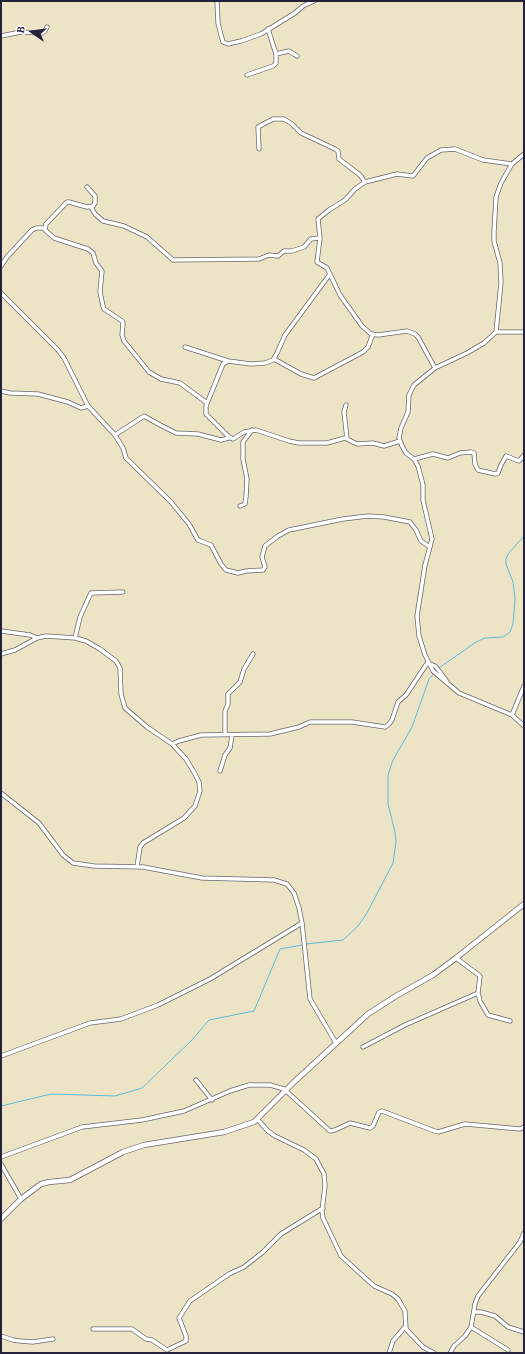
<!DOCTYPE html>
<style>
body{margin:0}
#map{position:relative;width:525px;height:1354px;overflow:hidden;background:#ece4c5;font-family:"Gentium Book Plus",serif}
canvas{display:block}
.frame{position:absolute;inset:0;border:2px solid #22223b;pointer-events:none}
.north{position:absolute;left:12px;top:12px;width:40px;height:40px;-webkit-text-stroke:3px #fff;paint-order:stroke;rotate:283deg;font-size:11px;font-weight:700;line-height:16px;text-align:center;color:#22223b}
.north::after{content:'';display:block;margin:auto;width:14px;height:18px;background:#22223b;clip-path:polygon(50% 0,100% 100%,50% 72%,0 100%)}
</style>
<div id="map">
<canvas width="525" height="1354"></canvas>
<div class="frame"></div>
<div class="north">B</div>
</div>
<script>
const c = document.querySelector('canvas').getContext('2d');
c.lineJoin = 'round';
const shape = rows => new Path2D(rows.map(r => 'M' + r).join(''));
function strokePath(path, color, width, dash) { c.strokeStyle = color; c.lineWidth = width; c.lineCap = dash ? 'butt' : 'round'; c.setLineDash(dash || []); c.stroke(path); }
strokePath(shape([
 [439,668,476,642,485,638,503,637,510,632,513,624,515,599,513,582,506,564,506,559,508,554,524,536],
 [306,944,343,940,358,926,367,913,393,863,396,842,395,832,388,804,388,775,393,760,412,727,429,679,437,670],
 [1,1106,51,1094,115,1096,142,1088,192,1040,209,1020,254,1011,280,949,302,945]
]), '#5dbcdb', 1);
const minor = shape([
 [217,1,218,23,221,35,223,42,228,44,241,41,261,34,295,13,303,6,314,1],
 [1,36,21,32,42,33,45,31,47,27],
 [276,54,289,51,297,56],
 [247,75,273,66,276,63,276,54,268,29],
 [259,149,258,127,273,119,284,119,292,124,301,133,335,149,338,151,339,159,360,175,365,182],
 [524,154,512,164,509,169,501,183,496,197,494,232,494,241,500,263,501,283,496,332,484,343,467,353,435,368,414,385,409,395,408,412,401,428,399,438,402,446,406,453,414,459,418,466,423,485,423,500,432,539,425,565,417,616,419,636,425,655,433,671,459,693,512,715,524,726],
 [87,187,95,196,95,203,93,206,87,207,69,202,67,202,46,224,45,230,54,238,88,249,93,253,96,263,102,271,100,292,103,306,104,309,122,321,123,323,122,335,124,341,149,372,161,379,180,383,207,403],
 [91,207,95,214,103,221,124,226,147,237,173,260,259,259,269,255,278,256,284,251,292,251,304,247,311,239,320,238],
 [1,266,7,257,32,230,36,228,45,228],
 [330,274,285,335,277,353,273,360,265,363,251,364,228,361,223,364,206,406,206,414,228,436,231,438,233,439,244,432,256,430,289,441,299,443,327,443,345,438,357,444,373,443,384,446,400,441],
 [1,293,57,349,64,358,88,406,115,435,123,448,126,458,171,502,189,524,198,540,211,545,221,564,226,570,238,573,246,571,263,570,265,567,262,557,265,546,278,536,289,530,343,519,368,516,384,517,410,522,416,530,421,541,430,547],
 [496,332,524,332],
 [185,347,228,361],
 [274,359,301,374,314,378,363,352,368,347,373,334],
 [435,368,418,337,415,334,407,331,378,335,371,334,362,326,340,295,327,268,317,262,320,238,318,219,329,210,345,200,355,189,365,182,397,174,413,176,427,158,441,150,455,149,483,160,512,164],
 [1,391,10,393,38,394,68,402,81,408,88,406],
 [346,405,344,412,347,439],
 [115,435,144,416,162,426,176,433,198,434,221,440,229,438],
 [414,459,433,454,448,458,460,453,471,452,474,453,475,464,478,470,495,474,498,473,501,465,506,456,519,461,524,455],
 [240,506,245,504,246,497,247,479,243,459,243,442,252,430],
 [1,631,30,635,37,638,46,636,75,638,86,641,100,649,116,661,120,668,121,694,125,708,147,727,172,744,186,759,195,774,199,782,200,791,195,806,184,818,143,843,140,847,137,867],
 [75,638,80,617,90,595,91,593,123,592],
 [1,654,15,650,37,638],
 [430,664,435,666,440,672,447,682],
 [512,715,524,686],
 [225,735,225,711,228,704,228,694,240,682,244,669,253,654],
 [172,744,179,741,201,735,270,734,299,727,310,722,352,722,385,727,389,724,392,720,398,702,406,695,428,662],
 [220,771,225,755,230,748,232,735],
 [1,793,39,823,63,855,73,863,94,866,143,867,202,878,274,880,287,884,294,893,299,908,302,923,310,999,336,1043],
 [478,993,480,1001,488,1015,510,1021],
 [363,1047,405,1025,478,993,480,976,456,958],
 [1,1056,90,1023,121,1019,158,1005,210,979,302,923],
 [196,1080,212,1100],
 [258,1120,268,1131,275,1136,304,1150,316,1159,324,1174,325,1186,322,1211,323,1218,341,1256,374,1286,392,1294,398,1299,405,1311,406,1329,423,1347,434,1353],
 [1,1157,82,1127,142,1120,184,1111,230,1091,249,1085,270,1085,284,1089,330,1131,335,1130,350,1123,370,1128,373,1126,379,1112,382,1111,432,1130,438,1132,465,1124,520,1129,524,1127],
 [1,1164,21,1199],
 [474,1312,481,1312,495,1316,508,1327,524,1332],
 [471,1327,508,1350],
 [93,1329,132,1329,146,1339,152,1340,167,1350,186,1341,186,1336,179,1318,190,1301,229,1274,244,1267,263,1252,281,1234,323,1208],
 [1,1336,13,1340,20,1341,33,1342,53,1339],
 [389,1353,393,1341,405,1327],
 [450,1353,454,1346,465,1336,471,1327,475,1304,478,1296,520,1242,524,1233]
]);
const tertiary = shape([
 [1,1219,21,1199,41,1184,49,1182,70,1180,123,1152,144,1145,224,1132,254,1122,294,1082,368,1014,396,996,433,975,456,958,524,904]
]);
strokePath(minor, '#69666b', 5);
strokePath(tertiary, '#69666b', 6);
strokePath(minor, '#fff', 3.5);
strokePath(tertiary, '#fff', 4.5);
</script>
